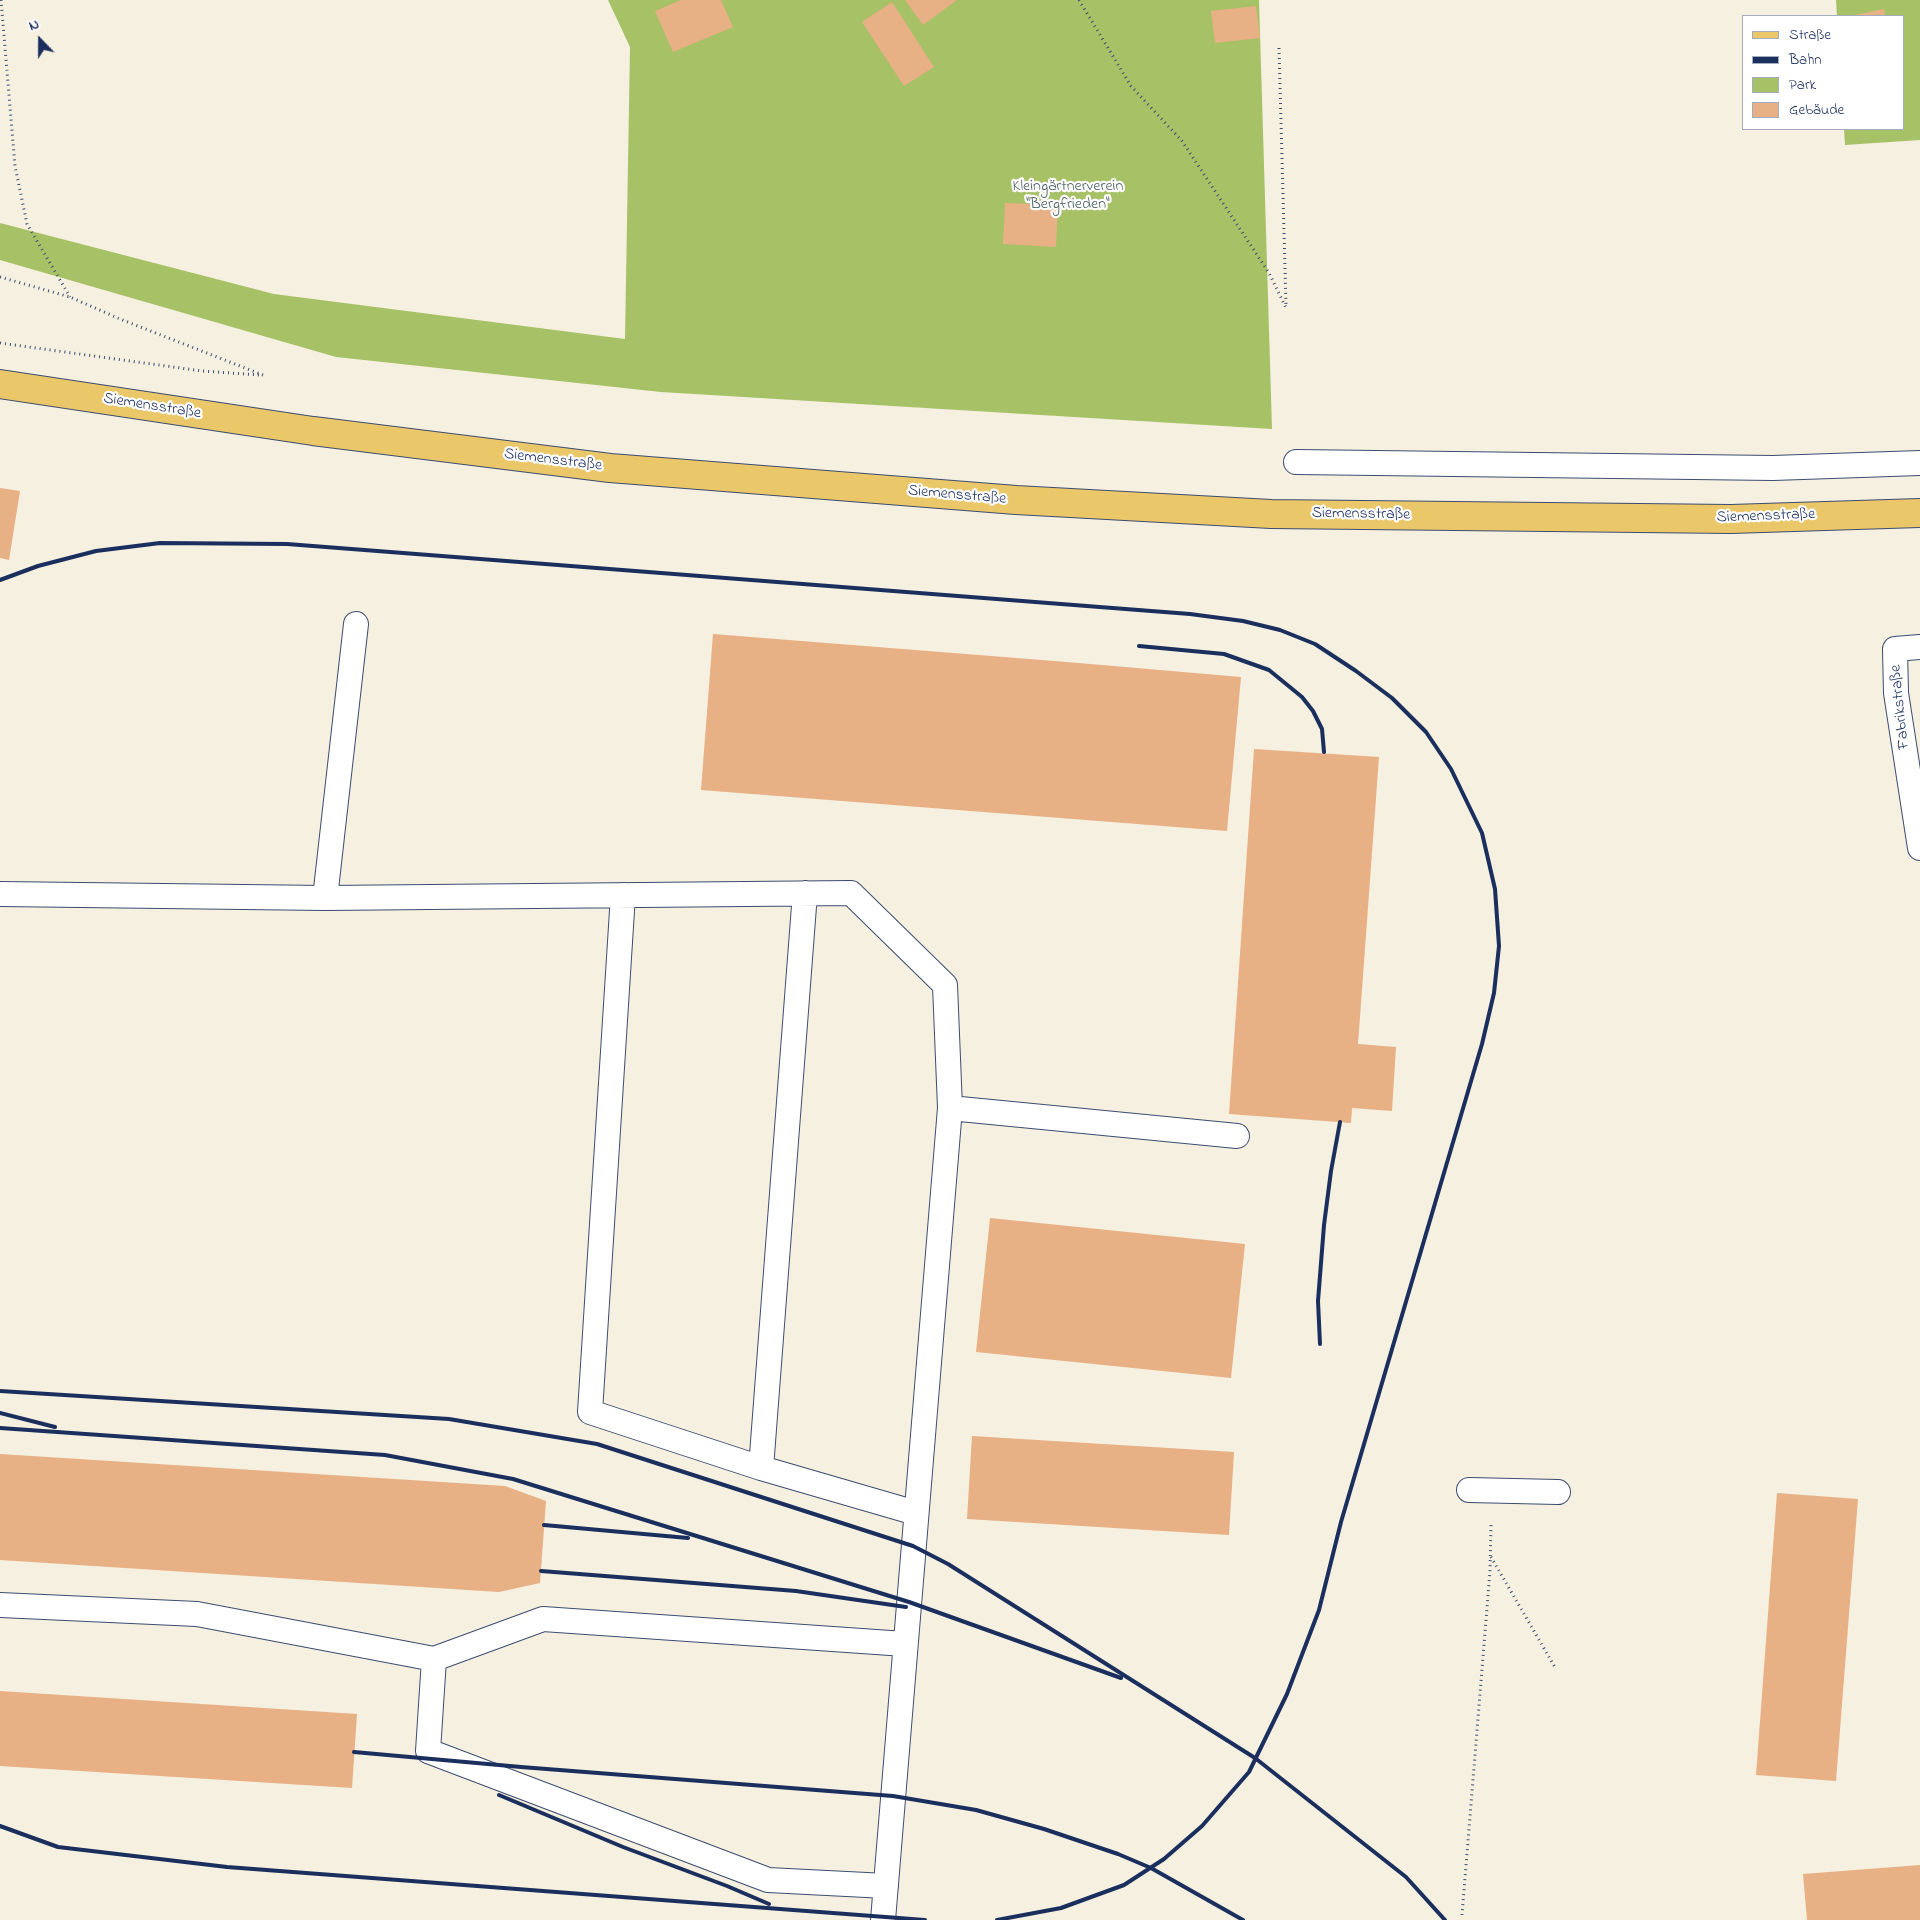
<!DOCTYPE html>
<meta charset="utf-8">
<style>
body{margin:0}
#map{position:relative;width:1920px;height:1920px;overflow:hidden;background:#f5f0df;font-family:"Indie Flower",sans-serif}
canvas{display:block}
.legend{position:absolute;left:1742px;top:15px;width:162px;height:115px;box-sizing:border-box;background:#fff;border:1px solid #a4acbf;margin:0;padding:6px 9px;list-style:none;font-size:15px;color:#1b2f5e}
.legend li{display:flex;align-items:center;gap:10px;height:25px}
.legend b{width:25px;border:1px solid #a4acbf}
.north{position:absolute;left:15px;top:15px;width:50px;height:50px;-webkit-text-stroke:4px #fff;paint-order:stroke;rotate:338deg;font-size:14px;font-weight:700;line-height:20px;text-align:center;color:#1b2f5e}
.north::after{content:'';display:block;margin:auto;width:18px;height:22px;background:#1b2f5e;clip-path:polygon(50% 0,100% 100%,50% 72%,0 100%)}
</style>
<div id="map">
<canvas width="1920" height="1920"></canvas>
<ul class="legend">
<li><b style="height:6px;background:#eac769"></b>Straße</li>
<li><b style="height:6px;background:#1b2f5e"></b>Bahn</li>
<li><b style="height:14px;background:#a7c166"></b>Park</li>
<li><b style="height:14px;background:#e8b085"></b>Gebäude</li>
</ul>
<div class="north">N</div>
</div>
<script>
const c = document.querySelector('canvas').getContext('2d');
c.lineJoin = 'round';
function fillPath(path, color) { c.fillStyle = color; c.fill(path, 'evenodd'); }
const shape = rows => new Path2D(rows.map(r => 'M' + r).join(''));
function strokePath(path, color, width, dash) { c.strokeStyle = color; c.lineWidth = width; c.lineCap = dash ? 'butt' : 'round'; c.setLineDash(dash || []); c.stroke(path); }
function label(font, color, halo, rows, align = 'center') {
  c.font = font + ' "Indie Flower",sans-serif'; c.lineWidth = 4.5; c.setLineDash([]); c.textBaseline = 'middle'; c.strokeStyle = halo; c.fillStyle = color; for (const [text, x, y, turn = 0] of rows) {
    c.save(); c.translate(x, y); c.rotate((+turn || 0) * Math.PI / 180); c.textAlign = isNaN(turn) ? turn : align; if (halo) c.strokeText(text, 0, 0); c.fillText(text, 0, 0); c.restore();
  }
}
fillPath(shape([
 [608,0,1259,0,1272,429,661,392,336,357,0,260,0,223,274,294,625,339,630,47],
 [1836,0,1920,0,1920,140,1845,145,1844,129,1904,129,1904,16,1837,16]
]), '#a7c166');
fillPath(shape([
 [681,0,721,0,733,27,673,52,655,11],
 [905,0,957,0,923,25],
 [892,2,934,67,904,86,862,22],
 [1256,6,1260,38,1215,43,1211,11],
 [1884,9,1885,16,1855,16,1855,15],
 [1005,203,1058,205,1056,247,1003,244],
 [0,488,20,491,9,560,0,558],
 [713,634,1067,662,1241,677,1227,831,701,790],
 [1254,749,1379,757,1358,1044,1396,1047,1392,1111,1352,1108,1351,1123,1229,1114],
 [990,1218,1245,1244,1231,1378,976,1352],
 [972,1436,1234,1452,1229,1535,967,1519],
 [0,1454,505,1486,546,1501,540,1583,499,1592,0,1560],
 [1777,1493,1858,1499,1836,1781,1756,1775],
 [0,1691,357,1714,352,1788,0,1766],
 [1920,1865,1920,1920,1807,1920,1803,1874]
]), '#e8b085');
const lane = shape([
 [1296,462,1773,468,1920,463],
 [1920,647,1895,649,1896,693,1920,848],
 [805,893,761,1468,916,1513],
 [0,894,325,898,851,893,945,985,950,1108,883,1920],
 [623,895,590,1412,761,1468],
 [325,898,356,624],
 [950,1108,1237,1136],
 [1469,1490,1558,1492],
 [0,1605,197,1614,434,1659,543,1619,905,1644],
 [434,1659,428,1751,768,1880,886,1886]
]);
const primary = shape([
 [0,384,313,431,610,468,1016,500,1271,514,1731,519,1920,513]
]);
strokePath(lane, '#3c4c71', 26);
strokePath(primary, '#3c4c71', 30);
strokePath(shape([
 [1,0,15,166,27,224,70,297],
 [1079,0,1131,86,1182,141,1269,273,1286,308],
 [1279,48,1286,305],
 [0,277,70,297,120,319,263,375],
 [0,343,202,371,260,375],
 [1491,1557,1556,1669],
 [1462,1915,1490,1571,1491,1525]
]), '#3c4c71', 3, [1, 4]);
strokePath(lane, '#fff', 24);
strokePath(primary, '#eac769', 28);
strokePath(shape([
 [0,580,38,566,96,551,160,543,287,544,1190,614,1243,621,1280,630,1315,644,1356,671,1392,698,1426,732,1451,769,1482,833,1495,889,1499,946,1494,993,1482,1044,1341,1522,1319,1610,1287,1694,1249,1772,1202,1826,1164,1859,1124,1885,1061,1908,997,1920],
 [1139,646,1224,654,1269,670,1302,697,1313,711,1322,729,1324,752],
 [1320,1344,1318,1301,1324,1225,1331,1171,1340,1122],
 [0,1391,449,1419,597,1444,913,1546,948,1564,1255,1758,1406,1877,1445,1920],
 [0,1413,55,1427],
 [0,1428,385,1455,513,1479,909,1602,1121,1678],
 [544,1525,688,1538],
 [541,1571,796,1591,906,1607],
 [354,1752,521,1767,893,1796,976,1810,1044,1829,1118,1854,1151,1868,1243,1920],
 [499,1795,623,1847,727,1886,769,1904],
 [0,1826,58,1847,227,1867,925,1920]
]), '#1b2f5e', 4);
label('16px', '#4c6261', '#fff', [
 ["Kleingärtnerverein",1068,187],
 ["\"Bergfrieden\"",1068,205]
]);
label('16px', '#1b2f5e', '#fff', [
 ["Siemensstraße",152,407,9],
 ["Siemensstraße",553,461,7],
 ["Siemensstraße",957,496,5],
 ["Siemensstraße",1361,515,1],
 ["Siemensstraße",1766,517,-2],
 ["Fabrikstraße",1901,707,-96]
]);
</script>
